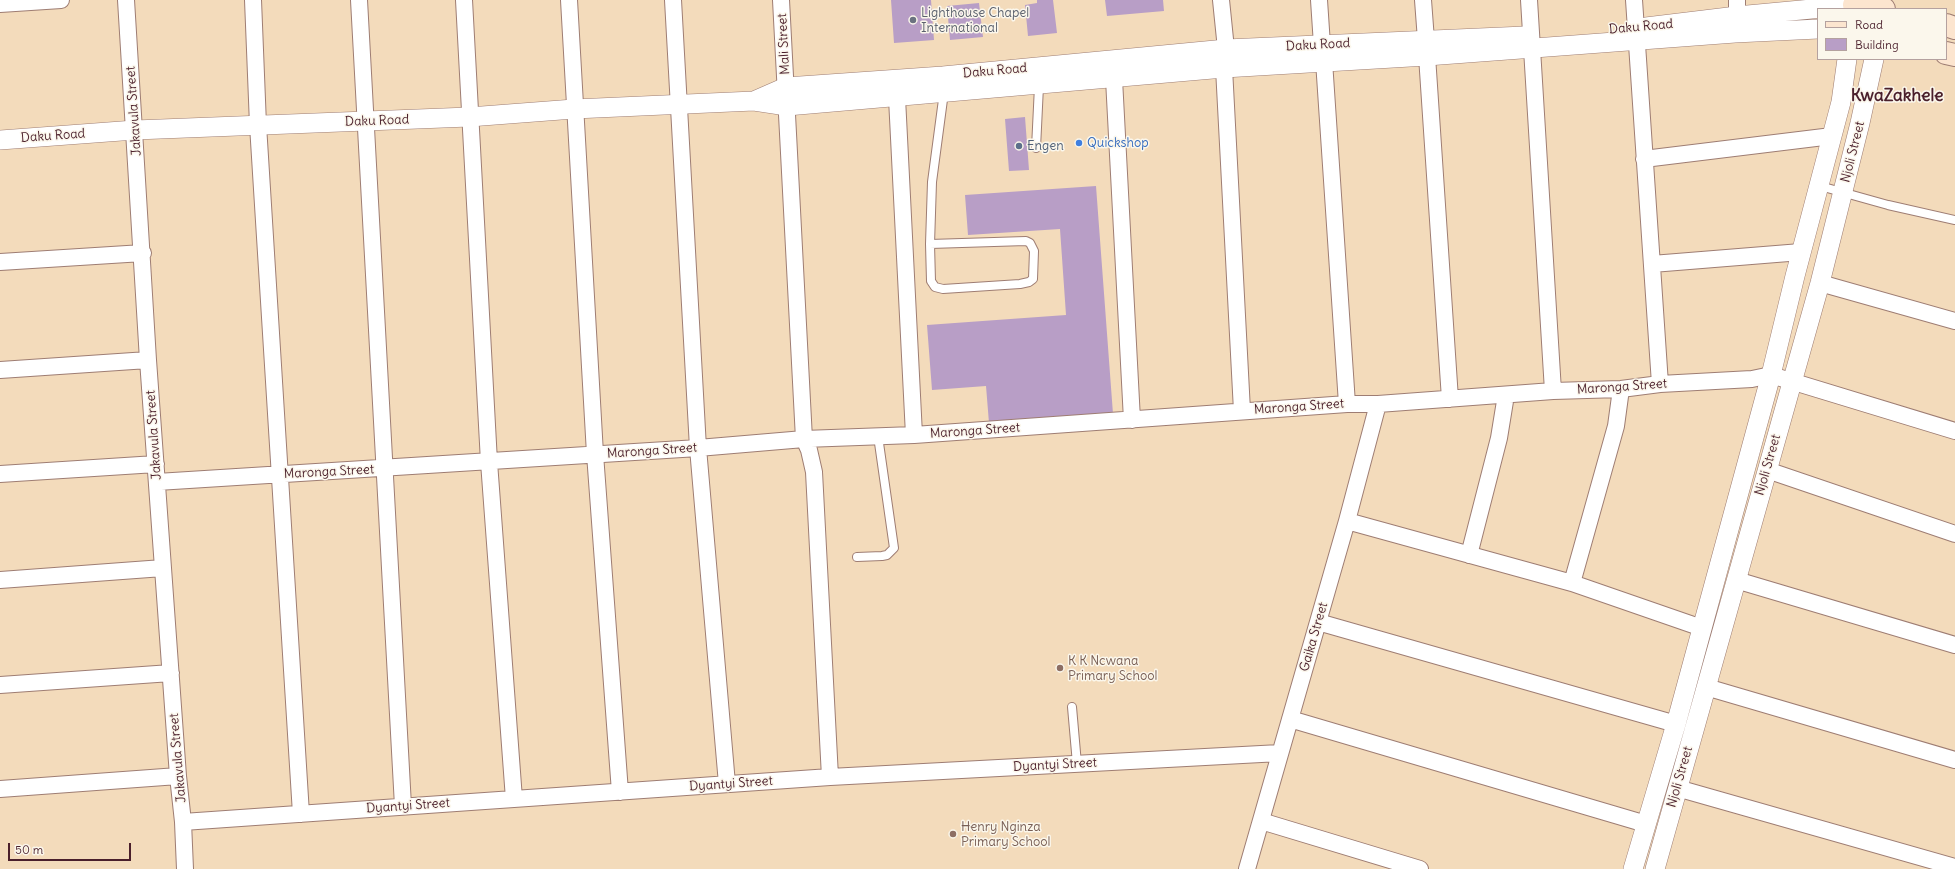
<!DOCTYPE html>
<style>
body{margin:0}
#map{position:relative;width:1955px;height:869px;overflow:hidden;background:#f3dbbb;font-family:Delius,sans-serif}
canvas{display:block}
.legend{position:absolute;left:1817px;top:8px;width:130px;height:52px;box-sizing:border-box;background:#fbf7ec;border:1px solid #b4a19f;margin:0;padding:5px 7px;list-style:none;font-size:12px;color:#4a1f2b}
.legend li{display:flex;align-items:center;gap:8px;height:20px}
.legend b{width:20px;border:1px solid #b4a19f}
.scale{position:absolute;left:8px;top:843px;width:123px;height:18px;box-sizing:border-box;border:2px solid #4a1f2b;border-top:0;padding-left:5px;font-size:12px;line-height:14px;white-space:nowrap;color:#4a1f2b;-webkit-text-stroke:3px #fbf7ec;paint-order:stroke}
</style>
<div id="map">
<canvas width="1955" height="869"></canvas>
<ul class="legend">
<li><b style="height:5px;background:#fce5cf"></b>Road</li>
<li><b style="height:11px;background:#b89ec6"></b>Building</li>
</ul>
<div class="scale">50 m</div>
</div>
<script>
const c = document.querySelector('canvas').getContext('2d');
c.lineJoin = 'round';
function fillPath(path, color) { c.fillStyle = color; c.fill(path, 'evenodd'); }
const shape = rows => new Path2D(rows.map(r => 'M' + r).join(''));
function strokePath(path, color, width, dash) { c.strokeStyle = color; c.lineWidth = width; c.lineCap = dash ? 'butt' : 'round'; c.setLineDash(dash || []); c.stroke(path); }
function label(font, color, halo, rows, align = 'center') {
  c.font = font + ' Delius,sans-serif'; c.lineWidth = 3; c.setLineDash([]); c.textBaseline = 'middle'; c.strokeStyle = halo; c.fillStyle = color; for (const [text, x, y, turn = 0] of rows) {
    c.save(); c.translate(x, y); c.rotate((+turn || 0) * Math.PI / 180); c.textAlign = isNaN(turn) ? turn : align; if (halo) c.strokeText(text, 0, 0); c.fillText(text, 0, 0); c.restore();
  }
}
fillPath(shape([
 [891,0,931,0,934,40,894,43],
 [1037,0,1053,0,1057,33,1028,36,1025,5,1037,3],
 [1105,0,1163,0,1164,11,1107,16],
 [979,3,983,37,950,40,947,6],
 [1025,117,1029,170,1009,171,1005,119],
 [1096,186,1113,414,989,423,986,386,932,390,927,325,1066,315,1060,229,968,235,965,195]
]), '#b89ec6');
const service = shape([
 [1036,148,1039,86],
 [1820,186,1888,205,1955,220],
 [930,244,1026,241,1030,243,1034,251,1033,279,1029,282,1020,284,943,289,935,287,931,281,930,244,932,182,944,92],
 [857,557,882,556,887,555,894,548,878,436],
 [1072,707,1077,764]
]);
const minor = shape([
 [126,0,148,360,178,776,183,822,185,869],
 [253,0,258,125,301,814],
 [359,0,403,806],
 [464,0,489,462,514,799],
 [569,0,595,454,620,792],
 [673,0,698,448,727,784],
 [781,0,804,439,809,450,814,472,830,777],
 [1221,0,1226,49],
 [1319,0,1322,45],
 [1423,0,1426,40],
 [1529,0,1553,391],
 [1634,0,1660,384],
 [1737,0,1737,16],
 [0,4,61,0],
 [1427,56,1450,399],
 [1324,61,1347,404],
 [1224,68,1242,411],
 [1114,79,1132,420],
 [897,98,914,435],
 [1644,159,1832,136],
 [0,262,143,253],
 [1652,264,1801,252],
 [1820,283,1955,321],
 [0,370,148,360],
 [1767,470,1955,534],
 [0,474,156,464],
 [157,482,698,448,804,439,914,435,1347,404,1378,404,1553,391,1621,389,1660,384,1752,379,1771,375,1955,431],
 [1347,521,1572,583,1702,628],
 [1469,555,1499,438,1506,395],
 [0,580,163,568],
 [1736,580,1955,645],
 [1572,583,1616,426,1621,389],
 [1318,622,1676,724],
 [0,685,171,673],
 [1706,687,1955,760],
 [1290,719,1646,824],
 [1677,788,1955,867],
 [0,789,178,776],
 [1261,821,1420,869],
 [183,822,830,777,1280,753],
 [1247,869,1347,521,1378,404]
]);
const tertiary = shape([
 [1646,27,1737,16,1854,5],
 [754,101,786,87,943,76,1226,49,1525,36],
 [0,140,135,130,469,117,574,109,754,101,787,106,1224,68,1427,56,1735,33,1818,29],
 [1633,869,1676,724,1771,375,1795,276,1841,102,1847,59],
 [1655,869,1820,283,1860,123,1874,59]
]);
const secondary = shape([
 [1854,5,1884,9],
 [1946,25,1955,28],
 [1946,53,1955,55]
]);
strokePath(service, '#9e7d73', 10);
strokePath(minor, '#9e7d73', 18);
strokePath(tertiary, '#9e7d73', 20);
strokePath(secondary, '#9e7d73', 24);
strokePath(service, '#fff', 8);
strokePath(minor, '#fff', 16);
strokePath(tertiary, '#fff', 19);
strokePath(secondary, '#fce5cf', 22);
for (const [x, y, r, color] of [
 [913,20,4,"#6b7280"],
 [1079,143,4,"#3f7fe0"],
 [1019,146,4,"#5c6f8a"],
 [1060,668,4,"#8d6e63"],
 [953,834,4,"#8d6e63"]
]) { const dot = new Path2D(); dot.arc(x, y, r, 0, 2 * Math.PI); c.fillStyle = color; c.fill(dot); strokePath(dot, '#fbf7ec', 1.5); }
label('13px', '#5b616d', '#fbf7ec', [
 ["Lighthouse Chapel",921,13],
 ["International",921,28]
], 'left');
label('13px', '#4a1f2b', '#fbf7ec', [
 ["Daku Road",1641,27,-5],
 ["Mali Street",784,44,-93],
 ["Daku Road",1318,45,-3],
 ["Daku Road",995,71,-5],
 ["Jakavula Street",134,111,-94],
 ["Daku Road",377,121,-2],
 ["Daku Road",53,136,-4],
 ["Njoli Street",1853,152,-76],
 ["Maronga Street",1622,387,-4],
 ["Maronga Street",1299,407,-4],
 ["Maronga Street",975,431,-4],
 ["Jakavula Street",154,435,-94],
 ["Maronga Street",652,451,-4],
 ["Njoli Street",1768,465,-74],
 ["Maronga Street",329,472,-3],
 ["Gaika Street",1314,637,-74],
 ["Jakavula Street",178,758,-95],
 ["Dyantyi Street",1055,765,-3],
 ["Njoli Street",1680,777,-74],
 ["Dyantyi Street",731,784,-4],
 ["Dyantyi Street",408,806,-4]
]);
label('13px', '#366cbe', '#fbf7ec', [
 ["Quickshop",1087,143]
], 'left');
label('13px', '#4e5e75', '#fbf7ec', [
 ["Engen",1027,146]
], 'left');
label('13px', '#785e54', '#fbf7ec', [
 ["K K Ncwana",1068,661],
 ["Primary School",1068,676],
 ["Henry Nginza",961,827],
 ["Primary School",961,842]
], 'left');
label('bold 17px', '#4a1f2b', '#fbf7ec', [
 ["KwaZakhele",1897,96]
]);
</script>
